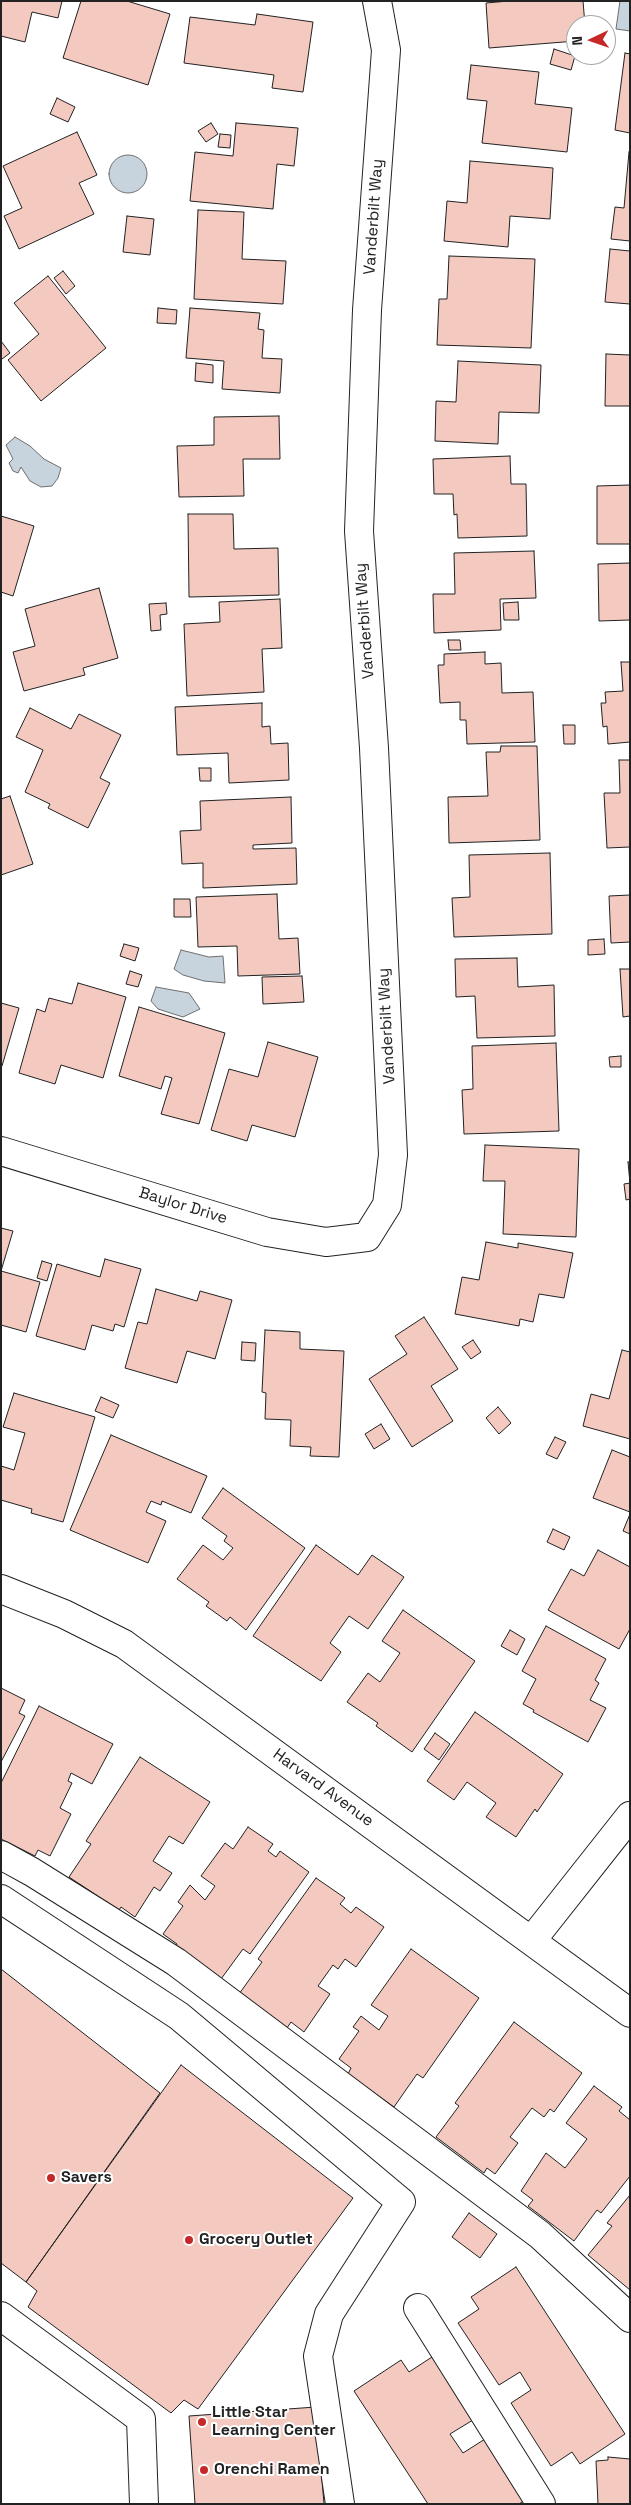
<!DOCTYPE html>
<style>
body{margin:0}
#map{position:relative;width:631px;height:2505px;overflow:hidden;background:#fff;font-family:"Space Grotesk",sans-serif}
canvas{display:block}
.frame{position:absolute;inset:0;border:2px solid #222;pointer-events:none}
.north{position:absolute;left:566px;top:15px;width:50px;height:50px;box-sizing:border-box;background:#fff;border:1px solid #a7a7a7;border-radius:50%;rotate:267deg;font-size:14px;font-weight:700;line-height:20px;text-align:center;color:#222}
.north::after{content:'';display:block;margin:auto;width:18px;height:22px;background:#c62828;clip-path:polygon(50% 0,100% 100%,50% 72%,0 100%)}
</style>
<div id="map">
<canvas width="631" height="2505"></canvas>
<div class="frame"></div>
<div class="north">N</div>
</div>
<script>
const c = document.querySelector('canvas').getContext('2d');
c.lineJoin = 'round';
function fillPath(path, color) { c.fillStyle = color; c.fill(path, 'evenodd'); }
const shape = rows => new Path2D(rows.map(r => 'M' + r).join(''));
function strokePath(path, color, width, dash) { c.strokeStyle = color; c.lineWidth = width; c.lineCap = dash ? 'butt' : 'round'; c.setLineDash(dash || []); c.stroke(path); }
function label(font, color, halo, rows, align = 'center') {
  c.font = font + ' "Space Grotesk",sans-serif'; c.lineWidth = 4; c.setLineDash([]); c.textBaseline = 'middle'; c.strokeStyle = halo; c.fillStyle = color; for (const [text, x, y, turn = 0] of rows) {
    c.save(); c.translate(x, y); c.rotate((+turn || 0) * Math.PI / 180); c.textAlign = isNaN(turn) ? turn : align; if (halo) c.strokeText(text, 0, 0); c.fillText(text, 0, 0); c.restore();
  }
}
const water = shape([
 [620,1,630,1,630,31,616,29,620,1],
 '109 174a19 19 0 1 1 38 0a19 19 0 1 1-38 0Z',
 [15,437,30,446,44,459,61,468,58,478,52,486,41,487,30,481,21,467,18,473,13,471,9,463,13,459,6,445,15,437],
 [181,950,209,957,223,956,225,983,204,981,183,975,174,969,181,950],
 [156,987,189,993,200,1009,183,1017,158,1009,151,1001,156,987]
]);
fillPath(water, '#c7d3dd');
strokePath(water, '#6f6f6f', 1);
const building = shape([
 [1,1,62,1,58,18,32,12,25,42,1,36,1,1],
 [81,1,127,1,170,14,148,85,63,58,81,1],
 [509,1,583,1,585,25,576,25,576,41,489,48,486,3,509,1],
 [257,14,313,22,303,92,272,88,274,75,184,63,190,17,255,25,257,14],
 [554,49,575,56,571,70,550,64,554,49],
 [625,53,630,54,630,133,615,130,625,53],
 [471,65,539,72,535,104,572,108,567,152,482,143,487,101,467,99,471,65],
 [57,98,75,107,68,122,50,114,57,98],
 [211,123,218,134,206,142,198,131,211,123],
 [236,123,298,128,294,166,277,164,273,209,190,201,195,152,233,156,236,123],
 [77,132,97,175,79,183,94,214,19,249,4,216,22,208,3,166,77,132],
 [220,134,231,135,230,148,218,147,220,134],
 [629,152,630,152,630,241,611,239,615,207,624,208,629,152],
 [470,161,553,168,550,219,510,216,508,247,444,241,447,201,467,203,470,161],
 [198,210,244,212,242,259,286,261,283,304,194,299,198,210],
 [127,216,154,219,150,255,123,252,127,216],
 [610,249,630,251,630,304,605,302,610,249],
 [449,256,535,259,531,348,437,345,439,299,447,299,449,256],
 [63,271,75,286,66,294,54,278,63,271],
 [48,276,106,348,41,401,8,360,39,334,14,303,48,276],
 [158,308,177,310,176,324,157,323,158,308],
 [190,308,260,313,258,329,264,330,262,358,282,359,280,393,222,389,224,361,186,358,190,308],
 [1,341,10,353,2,359,1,358,1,341],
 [606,354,630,355,630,406,605,406,606,354],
 [458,361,541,365,539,413,499,412,498,444,435,441,436,401,456,402,458,361],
 [196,363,213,365,213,383,195,381,196,363],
 [279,416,280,459,243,459,244,496,179,497,177,446,214,445,214,417,279,416],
 [510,456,511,484,526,484,527,536,458,538,457,514,454,515,453,494,434,494,433,459,510,456],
 [630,485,630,544,597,544,597,486,630,485],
 [188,514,233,514,234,549,278,548,279,595,189,597,188,514],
 [1,516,34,526,13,596,1,592,1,516],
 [534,551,536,598,500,599,501,630,434,633,433,594,455,594,454,553,534,551],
 [630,563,630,620,599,621,598,564,630,563],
 [99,588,118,658,83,668,85,675,24,691,13,652,35,646,25,609,99,588],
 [280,599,282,648,262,649,264,692,187,696,184,624,220,622,219,602,280,599],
 [518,602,519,620,504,620,503,603,518,602],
 [166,603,167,614,160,615,161,630,151,631,149,604,166,603],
 [448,640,460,640,461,650,449,650,448,640],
 [485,652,485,664,501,663,502,693,533,692,535,742,467,744,466,720,460,720,460,702,440,703,438,665,444,665,444,654,485,652],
 [621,662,630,662,630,742,608,744,607,726,603,727,601,703,606,703,605,692,623,691,621,662],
 [262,703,262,727,270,726,271,744,288,743,289,780,229,783,228,753,177,755,175,707,262,703],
 [30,708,71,729,79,714,121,735,100,778,110,783,88,828,48,808,50,804,25,792,43,750,16,737,30,708],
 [563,725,575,725,575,744,564,744,563,725],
 [501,746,537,746,540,840,449,843,448,797,488,796,486,752,500,752,501,746],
 [619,760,630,760,630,847,607,848,604,793,620,793,619,760],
 [199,768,211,768,211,781,200,781,199,768],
 [10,796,33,864,1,875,1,799,10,796],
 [291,797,292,843,253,845,253,849,296,848,297,884,203,888,203,863,182,864,180,831,201,830,200,801,291,797],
 [550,853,552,934,454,937,452,898,470,897,469,855,550,853],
 [277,894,279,939,298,938,300,974,238,976,237,946,198,947,196,897,277,894],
 [630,895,630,942,611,943,609,896,630,895],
 [174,899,190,899,191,917,174,917,174,899],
 [604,939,605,954,588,955,588,940,604,939],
 [124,944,139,948,135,961,120,956,124,944],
 [517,958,518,987,554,985,555,1036,477,1038,475,996,456,997,455,959,517,958],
 [620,969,630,969,630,1016,623,1017,620,969],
 [130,971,142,975,138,987,126,984,130,971],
 [302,976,304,1002,263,1004,262,977,302,976],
 [78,983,126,997,103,1078,61,1065,55,1084,19,1073,37,1009,45,1012,49,998,72,1004,78,983],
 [1,1003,19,1008,2,1066,1,1066,1,1003],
 [139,1007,225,1033,199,1124,161,1114,172,1078,165,1076,161,1089,119,1076,139,1007],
 [268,1042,318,1057,295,1137,252,1125,247,1141,211,1130,229,1069,258,1077,268,1042],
 [556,1043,559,1131,464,1134,462,1090,473,1089,472,1046,556,1043],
 [621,1056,621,1067,610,1067,609,1057,621,1056],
 [485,1145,579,1149,576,1237,503,1234,505,1181,483,1181,485,1145],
 [628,1162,630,1162,630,1199,626,1200,624,1184,630,1183,628,1162],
 [1,1228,13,1231,1,1271,40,1282,26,1332,1,1325,1,1228],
 [486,1242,518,1248,518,1243,573,1253,564,1298,539,1294,533,1322,520,1319,519,1326,455,1314,462,1277,479,1280,486,1242],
 [105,1259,141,1269,124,1327,115,1324,113,1331,92,1325,85,1350,36,1336,57,1264,100,1277,105,1259],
 [42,1261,52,1264,47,1281,37,1278,42,1261],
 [156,1289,197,1301,200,1291,232,1300,215,1359,187,1351,177,1383,125,1368,138,1322,147,1324,156,1289],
 [424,1317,458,1369,431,1386,453,1421,412,1447,369,1379,407,1354,395,1336,424,1317],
 [265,1330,300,1332,300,1349,344,1351,339,1457,310,1456,311,1447,290,1446,291,1420,265,1419,266,1393,262,1392,265,1330],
 [473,1340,481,1352,471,1359,462,1347,473,1340],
 [242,1342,256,1343,255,1361,241,1360,242,1342],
 [622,1350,630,1352,630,1439,583,1426,591,1394,609,1399,622,1350],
 [14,1393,95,1417,63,1522,31,1513,32,1509,1,1500,1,1466,14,1470,25,1433,3,1427,14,1393],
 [101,1397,119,1405,113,1418,95,1411,101,1397],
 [498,1407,511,1423,499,1434,486,1418,498,1407],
 [381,1424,390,1439,374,1449,365,1434,381,1424],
 [111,1435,207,1476,191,1513,162,1501,161,1505,151,1501,146,1512,166,1521,148,1563,70,1530,111,1435],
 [555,1437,566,1442,557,1459,546,1454,555,1437],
 [612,1450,630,1457,630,1512,593,1498,612,1450],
 [223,1488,305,1548,246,1630,230,1617,227,1621,206,1606,209,1602,177,1579,203,1545,223,1560,233,1548,224,1541,227,1536,202,1518,223,1488],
 [630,1514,630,1534,623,1531,630,1514],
 [553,1529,570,1537,564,1550,547,1542,553,1529],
 [316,1545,358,1575,372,1555,404,1577,368,1629,349,1616,330,1643,341,1652,321,1681,253,1636,316,1545],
 [598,1550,630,1567,630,1629,619,1649,548,1610,571,1569,584,1576,598,1550],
 [403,1610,475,1661,412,1752,376,1726,378,1723,347,1702,368,1673,380,1682,400,1653,382,1641,403,1610],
 [546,1626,606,1659,595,1680,599,1683,590,1700,606,1708,588,1742,533,1712,534,1710,523,1704,536,1679,522,1671,546,1626],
 [510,1630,525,1639,517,1655,501,1646,510,1630],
 [1,1688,25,1700,19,1713,25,1716,1,1762,1,1688],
 [39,1706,113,1744,92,1784,71,1773,68,1781,72,1783,60,1808,71,1814,50,1856,38,1850,35,1856,1,1839,1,1783,39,1706],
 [475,1712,563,1774,537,1812,535,1809,516,1837,486,1817,496,1803,467,1782,454,1800,427,1781,475,1712],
 [435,1733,450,1744,439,1760,424,1749,435,1733],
 [140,1757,210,1802,183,1844,169,1836,153,1861,172,1873,160,1891,154,1887,135,1917,121,1907,119,1910,69,1877,91,1844,86,1841,140,1757],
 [248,1827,273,1844,268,1851,276,1857,280,1851,309,1872,250,1954,243,1949,221,1979,176,1947,177,1944,163,1934,183,1906,178,1902,190,1885,205,1900,215,1886,201,1876,225,1843,233,1849,248,1827],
 [316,1878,345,1898,340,1904,351,1913,356,1907,384,1927,356,1967,345,1959,338,1969,333,1965,318,1986,330,1994,304,2032,291,2022,287,2028,239,1994,262,1962,258,1959,316,1878],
 [411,1949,479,1998,423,2078,417,2074,394,2107,348,2074,351,2068,339,2059,359,2031,353,2027,361,2016,379,2030,388,2016,371,2005,411,1949],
 [1,1969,160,2093,26,2282,1,2263,1,1969],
 [514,2022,582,2073,554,2112,550,2109,544,2117,532,2108,510,2137,518,2143,495,2174,487,2168,484,2173,436,2137,459,2106,455,2103,514,2022],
 [181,2065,353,2198,198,2409,184,2400,171,2413,28,2307,37,2291,26,2282,181,2065],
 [594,2086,622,2107,619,2111,630,2120,630,2176,601,2213,597,2210,574,2241,528,2206,533,2200,521,2191,546,2153,565,2168,587,2139,566,2123,594,2086],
 [630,2195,630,2290,588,2255,612,2226,607,2223,630,2195],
 [469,2213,497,2234,480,2258,452,2237,469,2213],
 [516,2267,625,2434,580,2464,572,2452,551,2466,511,2403,531,2390,520,2372,499,2385,458,2323,479,2309,471,2297,516,2267],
 [432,2357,473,2420,450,2434,463,2453,485,2439,525,2500,519,2504,428,2504,354,2391,401,2360,409,2372,432,2357],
 [316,2407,324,2504,195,2504,189,2416,316,2407],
 [608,2457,630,2459,630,2504,598,2504,596,2461,608,2460,608,2457]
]);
fillPath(building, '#f3c9c0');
strokePath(building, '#222', 1);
const minor = shape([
 [1,1151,267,1232,326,1242,367,1237,387,1205,393,1155,374,748,359,531,367,310,386,50,377,1],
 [1,1589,64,1614,124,1644,630,2013],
 [1,1855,32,1872,176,1962,540,2235,630,2318],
 [1,1899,179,2016,401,2202,329,2314,318,2356,340,2504],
 [532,1940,630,1816],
 [418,2308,541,2504],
 [1,2316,141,2419,144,2504]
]);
strokePath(minor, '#222', 30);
strokePath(minor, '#fff', 28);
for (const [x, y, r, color] of [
 [51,2178,5,"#c62828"],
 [189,2240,5,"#c62828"],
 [202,2422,5,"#c62828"],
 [204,2470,5,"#c62828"]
]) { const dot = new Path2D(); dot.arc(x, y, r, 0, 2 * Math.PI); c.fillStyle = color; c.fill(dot); strokePath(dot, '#fff', 2); }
label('16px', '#222', '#fff', [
 ["Vanderbilt Way",374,217,-86],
 ["Vanderbilt Way",365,621,-94],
 ["Vanderbilt Way",387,1026,-93],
 ["Baylor Drive",183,1206,17],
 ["Harvard Avenue",323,1788,36]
]);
label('bold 16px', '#222', '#fff', [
 ["Savers",61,2178],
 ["Grocery Outlet",199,2240],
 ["Little Star",212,2413],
 ["Learning Center",212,2431],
 ["Orenchi Ramen",214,2470]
], 'left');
</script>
